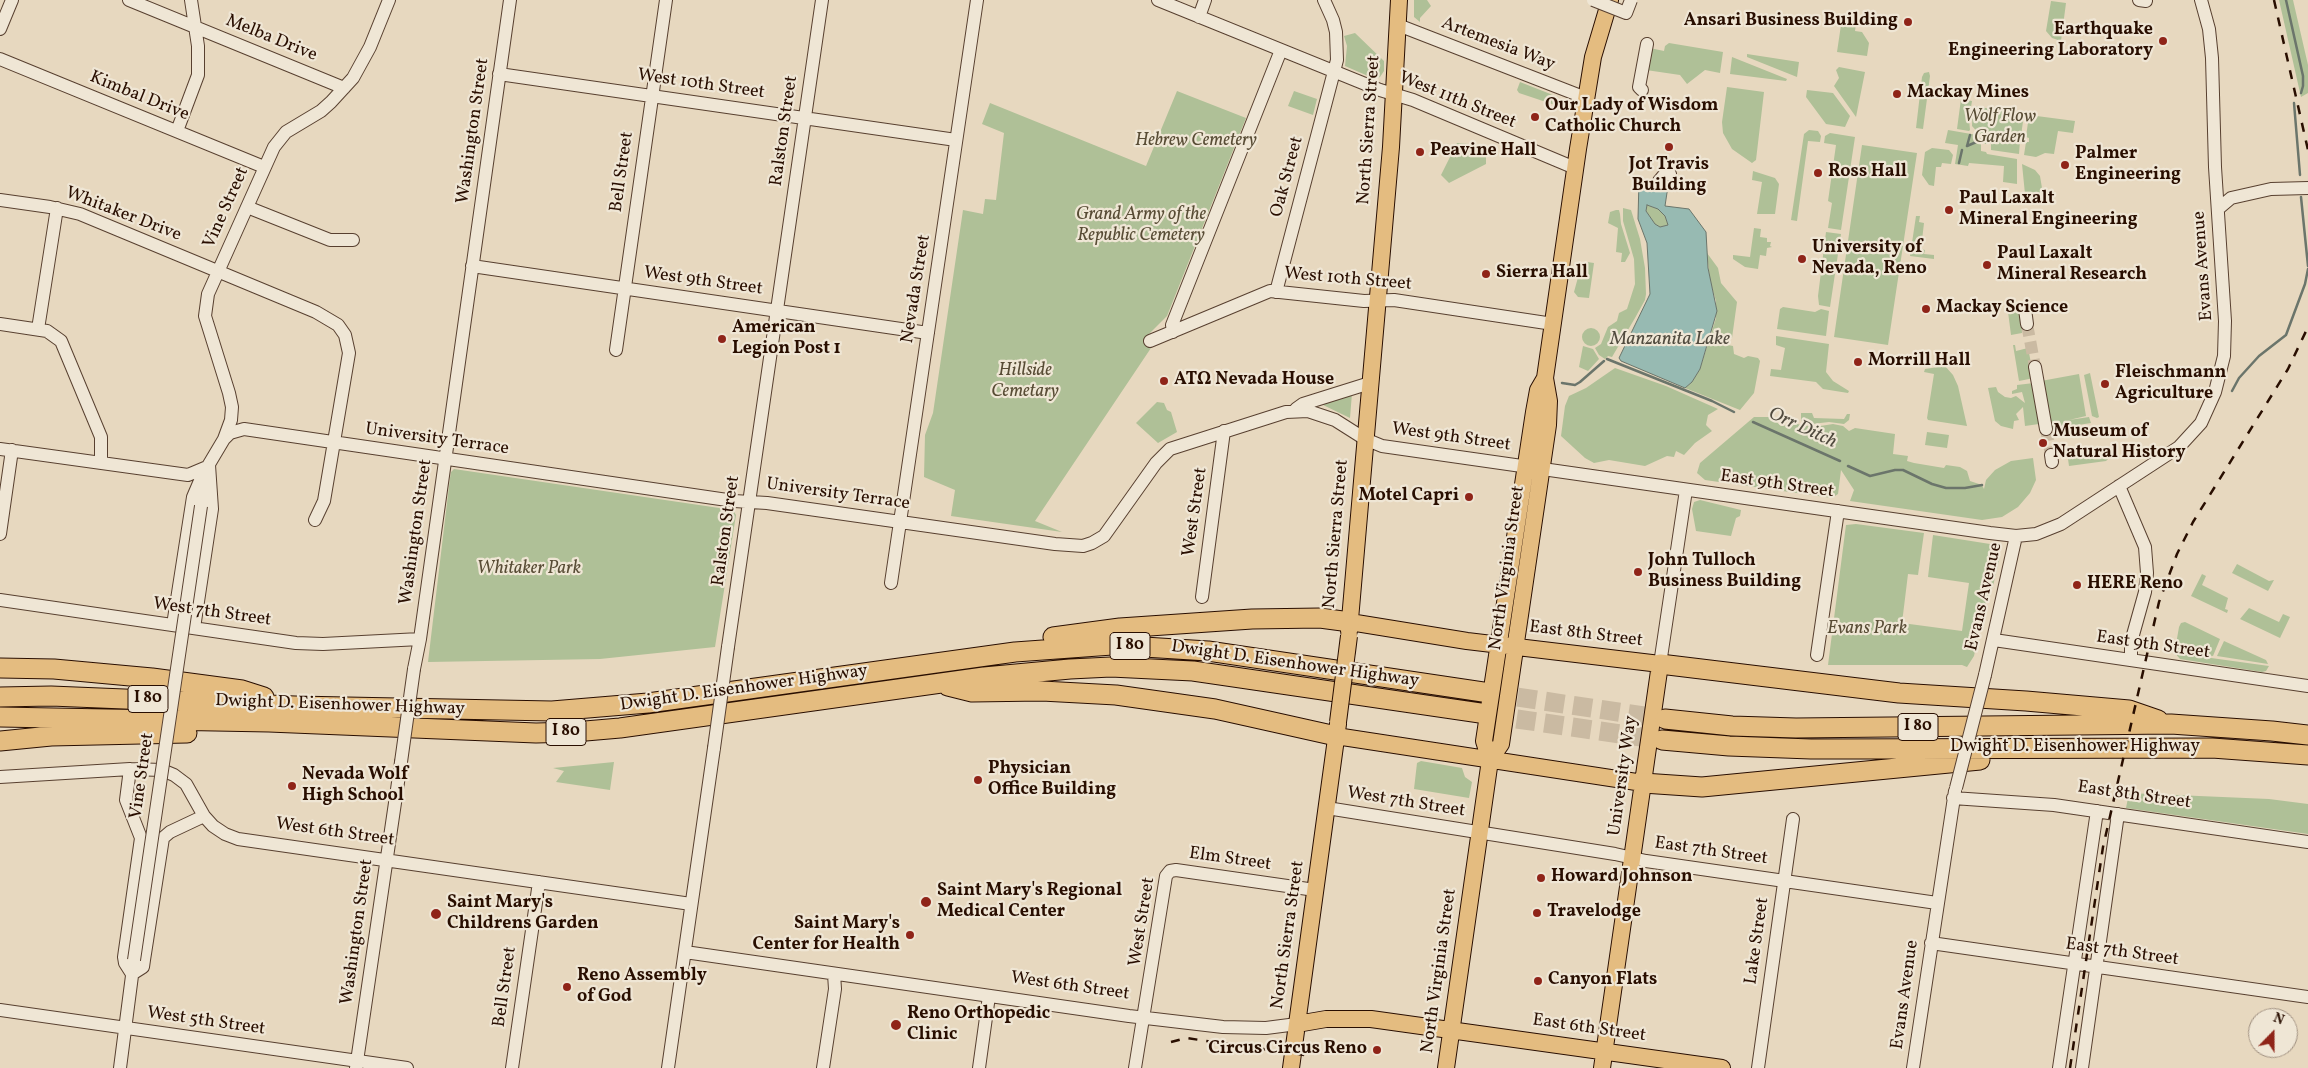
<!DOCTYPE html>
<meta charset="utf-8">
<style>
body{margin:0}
#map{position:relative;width:2308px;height:1068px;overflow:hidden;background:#e7d8bf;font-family:Vollkorn,serif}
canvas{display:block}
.north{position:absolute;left:2248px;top:1008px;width:50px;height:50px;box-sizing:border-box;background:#efe6d5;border:1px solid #a09080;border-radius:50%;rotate:22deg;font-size:14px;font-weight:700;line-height:20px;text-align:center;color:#290e00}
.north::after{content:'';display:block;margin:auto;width:18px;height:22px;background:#8f2418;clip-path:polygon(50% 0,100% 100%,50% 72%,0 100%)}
</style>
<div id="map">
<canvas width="2308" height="1068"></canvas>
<div class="north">N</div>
</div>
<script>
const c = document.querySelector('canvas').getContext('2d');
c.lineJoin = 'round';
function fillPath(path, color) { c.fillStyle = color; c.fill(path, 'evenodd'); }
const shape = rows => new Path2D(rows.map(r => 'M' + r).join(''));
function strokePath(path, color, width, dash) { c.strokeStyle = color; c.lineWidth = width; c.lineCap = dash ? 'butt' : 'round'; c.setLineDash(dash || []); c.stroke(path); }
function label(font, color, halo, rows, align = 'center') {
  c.font = font + ' Vollkorn,serif'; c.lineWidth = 4.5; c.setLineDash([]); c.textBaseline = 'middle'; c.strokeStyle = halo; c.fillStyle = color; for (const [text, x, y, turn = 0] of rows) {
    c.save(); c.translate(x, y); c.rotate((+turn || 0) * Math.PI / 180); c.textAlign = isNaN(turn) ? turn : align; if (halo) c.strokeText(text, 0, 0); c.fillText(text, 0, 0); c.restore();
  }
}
fillPath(shape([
 [1414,0,1427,0,1431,6,1420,18,1420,22,1414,17],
 [2279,0,2293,0,2308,65,2308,93,2301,97],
 [2051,1,2066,3,2061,41,2052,38,2046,31],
 [1851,23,1856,24,1855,31,1862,32,1869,43,1867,56,1837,52,1841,25,1851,26],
 [1355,33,1384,61,1384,71,1380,77,1375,79,1345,66,1347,46,1344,36],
 [1669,43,1723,52,1720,73,1705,70,1687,84,1680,75,1646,70,1650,48,1664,51,1665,46],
 [1747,54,1799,62,1797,77,1747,57],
 [1732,57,1787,79,1786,81,1730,74],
 [1839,67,1865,72,1856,117,1834,86,1839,78,1836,70],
 [1929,72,1930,76,1923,129,1916,128,1922,77,1924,73],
 [1520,82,1558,97,1555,105,1519,93,1517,90],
 [1727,87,1764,92,1756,160,1752,163,1732,149,1723,133,1722,122],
 [1807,90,1833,93,1850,116,1845,127,1826,124,1806,97],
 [1177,91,1246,118,1167,316,1149,334,1151,348,1035,521,1062,532,951,516,955,490,924,477,925,435,933,413,963,210,983,214,985,199,996,200,1004,133,982,124,990,103,1146,166],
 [1294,91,1317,99,1313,115,1288,106],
 [1961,99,1972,101,1969,119,1970,130,1969,131,1957,129],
 [1973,106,2024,114,2021,136,2018,136,2017,140,2020,141,2019,154,1991,150,1991,144,1985,144,1983,138,1972,126],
 [2029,115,2075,121,2073,133,2058,131,2054,154,2045,153,2036,157,2024,155,2026,142,2029,142,2029,138,2026,137],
 [1809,130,1818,131,1821,136,1820,142,1808,141,1797,221,1791,220,1804,134],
 [1948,130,1977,135,1981,140,1981,151,1986,152,1987,154,2017,159,2017,184,2003,182,2004,166,1969,163,1968,166,1955,164,1958,145,1945,143],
 [1830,133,1855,137,1841,230,1828,228,1832,203,1828,201,1836,145,1824,143,1825,136],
 [1457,143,1482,145,1482,148,1486,152,1486,164,1449,183,1441,175],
 [1862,145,1917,153,1888,345,1834,337],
 [1932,148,1949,150,1953,155,1951,164,1942,163,1941,167,1936,167,1934,186,1929,185,1922,175,1925,152],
 [2022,164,2035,170,2040,176,2042,188,2038,199,2032,195,2025,194],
 [1753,171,1775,178,1779,184,1775,214,1757,214,1762,182,1752,180],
 [1647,205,1658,209,1665,216,1668,225,1660,227,1655,224,1646,211],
 [1623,208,1631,210,1640,239,1645,268,1646,294,1645,300,1635,318,1612,357,1608,356,1605,359,1599,355,1595,348,1601,344,1608,327,1617,321,1619,313,1627,309,1635,284,1634,259,1623,221],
 [1616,210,1619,210,1620,214,1621,224,1630,253,1625,262,1621,262,1622,253,1616,252,1618,228,1608,223,1610,212],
 [1916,216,1920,216,1919,222,1924,223,1921,249,1925,250,1924,254,1934,255,1934,259,1910,256],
 [1754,228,1761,229,1760,237,1767,238,1767,242,1771,242,1770,246,1772,247,1767,248,1766,256,1760,255,1758,269,1745,267,1733,259,1733,255,1750,257],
 [1826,232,1841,234,1830,307,1819,305,1818,296],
 [1707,253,1718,268,1721,283,1737,302,1732,338,1723,337,1722,344,1733,346,1734,354,1744,358,1748,356,1758,358,1760,361,1754,393,1740,410,1685,388,1692,382,1700,369,1716,318,1716,301,1710,281],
 [1587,262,1594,263,1589,298,1578,297,1574,292,1580,270],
 [2020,303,2022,333,2011,335,2007,304],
 [1783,307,1815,312,1821,309,1829,311,1826,336,1777,329,1780,309],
 '1582 337a9 9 0 1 1 18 0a9 9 0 1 1-18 0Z',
 [1776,336,1829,344,1826,372,1833,381,1849,391,1848,393,1823,389,1816,382,1770,376,1771,369,1781,370,1785,348,1776,345],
 [2013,345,2015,345,2016,351,2028,348,2034,378,2019,381],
 [1583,346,1593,349,1599,359,1588,371,1579,367],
 [1945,366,1953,375,1958,386,1967,426,1928,420,1927,418,1934,374,1924,372,1925,369],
 [1615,368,1666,386,1718,409,1708,415,1706,425,1712,431,1695,443,1684,455,1676,451,1674,457,1667,456,1645,466,1609,460,1594,463,1585,458,1561,436,1565,406,1569,396,1586,388],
 [2090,373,2099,417,2097,418,2092,416,2084,375],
 [2079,374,2086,416,2069,420,2089,417,2091,423,2053,429,2041,381],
 [2034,383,2039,424,2025,426,2023,407,2016,414,2019,420,2014,421,2013,429,2001,426,1995,421,1988,388,1996,387,1998,392,2005,397,2011,398,2016,396,2025,403,2022,392,2012,394,2012,391,2017,389,2017,385],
 [1352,393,1350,418,1321,404],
 [1157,402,1164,403,1167,410,1171,412,1177,432,1158,443,1136,423],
 [1801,413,1812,413,1814,418,1844,419,1847,414,1850,414,1849,420,1844,424,1829,422,1812,424,1801,421],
 [1754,417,1771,417,1781,426,1797,424,1814,427,1833,424,1843,426,1849,431,1855,428,1895,434,1893,454,1908,456,1907,461,1914,463,1944,468,1946,465,1960,467,1967,471,1970,481,1982,485,1984,489,1986,480,1995,470,2011,461,2033,458,2036,480,2030,493,2018,507,2002,517,1982,520,1850,501,1854,490,1841,470,1838,494,1832,498,1705,480,1697,473,1700,463],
 [1927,432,1949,435,1947,448,1925,445],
 [2111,452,2111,456,2106,461,2069,466,2068,459],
 [454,469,733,510,736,515,715,647,600,659,428,662,450,478,451,472],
 [1700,500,1741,510,1740,516,1736,518,1731,536,1696,531,1692,509,1694,502],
 [1856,524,1924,533,1918,575,1908,574,1902,623,1962,631,1969,583,1928,577,1933,535,1990,544,1997,547,2000,557,1993,586,1984,608,1974,656,1967,667,1962,665,1828,665,1846,525],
 [2237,564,2269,581,2274,580,2268,591,2232,573],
 [2202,574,2206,576,2202,585,2228,598,2225,609,2228,610,2227,613,2191,596],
 [2249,608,2279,622,2283,614,2290,617,2280,638,2240,619],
 [2185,622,2220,639,2213,656,2175,650,2179,627,2181,623],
 [2224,641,2266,660,2268,664,2217,656],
 [2175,653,2269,666,2266,671,2262,672,2180,659],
 [1421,761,1462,768,1465,777,1472,782,1469,798,1414,789,1417,763],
 [614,762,610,790,556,782,564,771,553,768],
 [2129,793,2269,799,2308,804,2308,834,2126,808]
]), '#afc097');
const water = shape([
 [1639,180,1662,183,1664,181,1668,186,1665,206,1689,209,1706,232,1708,268,1717,311,1700,369,1692,382,1685,388,1621,361,1619,358,1650,294,1647,243,1638,219,1639,180],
 [1647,205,1658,209,1665,216,1668,225,1660,227,1655,224,1646,211,1647,205]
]);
fillPath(water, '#97bab2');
strokePath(water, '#6b756b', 1);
strokePath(shape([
 [2286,0,2303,76,2303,86,2301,93],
 [2294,103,2300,175],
 [1967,146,1981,140],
 [1967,146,1970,135],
 [1959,163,1962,150],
 [2301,197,2308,266],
 [1607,359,1712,401,1734,412],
 [1562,383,1575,385,1580,382,1604,361],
 [2232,391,2239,378,2259,356,2286,335,2305,284,2308,269],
 [1753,422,1840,461],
 [1848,466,1870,476,1895,470,1903,470,1932,484,1946,488,1965,488,1982,485]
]), '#6b756b', 2.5);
strokePath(shape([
 [2027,324,2035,367],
 [2046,429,2051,455]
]), '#cabaa2', 12, [12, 6]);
strokePath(shape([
 [1490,693,1665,719],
 [1489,715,1662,740]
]), '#cabaa2', 19, [19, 9]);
const minor = shape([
 [129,0,344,88],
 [1158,0,1380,90,1413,100,1575,168],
 [2139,0,2146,1],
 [1199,17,1205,0],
 [1398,25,1586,98],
 [0,29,12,0],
 [0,59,264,167],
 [499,74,956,140],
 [1642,90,1639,87,1647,44],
 [177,131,198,75,198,46,191,0],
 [1659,181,1664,175,1670,174],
 [0,200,50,207,80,214,316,312,338,325,345,335,349,353,324,501,315,520],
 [247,207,330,240,353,240],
 [2218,209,2231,198,2271,189,2308,188],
 [472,266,928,333],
 [1276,292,1337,60,1336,32,1333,20,1324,0],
 [2025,309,2027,324],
 [0,324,47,331,61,341,101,437,101,463],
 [38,329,57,208],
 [1173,332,1172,325,1281,50],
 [1150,341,1270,291,1364,301,1394,300,1553,324],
 [616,350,666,0],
 [2035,367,2046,429],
 [1296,409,1303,404,1370,383],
 [224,439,230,433,244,429,734,501,767,503,1055,544,1083,546,1092,543,1104,536,1156,463,1170,449,1286,412,1308,411,1335,420,1365,439,1382,446,1990,533,2016,536,2036,534,2061,524,2179,447,2201,423,2215,392,2224,356,2225,321,2215,167,2212,58,2209,29,2201,0],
 [0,449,188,475,207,467],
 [2051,455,2052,462],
 [2119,486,2145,547,2147,573,2145,592,2131,642,2131,660],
 [201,506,206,478],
 [0,534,12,450],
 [891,583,977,0],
 [1202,597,1224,431],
 [0,600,296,643,323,644,420,639],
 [173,625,193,497,202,476,224,439,231,420,232,407,229,393,205,316,208,294,274,147,286,132,321,111,331,102,353,78,370,47,389,0],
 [194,628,212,509,209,465],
 [1994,640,2308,686],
 [728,647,822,0],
 [1817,655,1838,511],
 [1660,664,1686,490],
 [414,669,420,639,510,0],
 [1985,675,2016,536],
 [130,769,126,800,141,838,124,957,125,963,132,974],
 [0,777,130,769,162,770,174,775,186,784,204,816,213,826,225,834,238,839,691,904],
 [1953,798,2054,805,2308,842],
 [1327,808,1615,854,1646,861,1937,903],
 [1931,943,2308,997],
 [685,952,1129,1016,1223,1027,1266,1028,1297,1024],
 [132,974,143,967,144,960,163,838,170,832,204,816],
 [0,1010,407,1068],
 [120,1068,133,968],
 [356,1068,401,762],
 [512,1068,539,882],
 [668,1068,714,748],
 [823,1068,835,989,834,974],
 [979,1068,989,996],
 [1135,1068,1166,876,1170,871,1176,870,1315,890],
 [1758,1068,1793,819],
 [1913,1068,1955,791],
 [2059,1068,2097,811],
 [2082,1068,2118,814]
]);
const major = shape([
 [1350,622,1467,641,1660,664,1602,1068],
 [1349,631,1391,147,1399,0],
 [1336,736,1643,783],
 [1490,760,1501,744,1548,425,1549,401,1545,378,1578,149,1593,57,1610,0],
 [1297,1024,1326,1019,1371,1019,1722,1068],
 [1291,1068,1338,724],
 [1446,1068,1490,760,1484,741,1534,412,1538,390,1545,378]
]);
const highway = shape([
 [1053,637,1120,628,1252,619,1320,618,1350,622],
 [1660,664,1899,693,2026,701,2129,710,2158,720],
 [0,668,54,669,152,678,242,690,264,697],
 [948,686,972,692,1042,691,1116,695,1215,709,1336,736],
 [0,697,51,696,295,706,552,711,648,703,1015,652,1112,645,1208,651,1483,692],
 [0,717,269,722,536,733,574,732,620,728,984,677,1070,669,1111,667,1193,671,1480,713],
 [1665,719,1732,726,1796,728,2171,724,2272,731,2308,735],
 [1662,740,1729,746,1811,749,2212,748,2308,755],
 [0,741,51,736,187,733],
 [1643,783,1702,787,1980,760]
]);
strokePath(minor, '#584030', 14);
strokePath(major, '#290e00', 18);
strokePath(highway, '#290e00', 21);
strokePath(minor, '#efe6d5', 12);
strokePath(major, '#e4bc80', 16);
strokePath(highway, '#e4bc80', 19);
strokePath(shape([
 [2274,0,2308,150],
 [1171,1042,1186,1038,1305,1055],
 [2070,1068,2103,847,2159,602,2177,554,2193,522,2288,369,2308,327]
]), '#290e00', 2.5, [9, 9]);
const minorBridge = shape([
 [1593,0,1626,13,1631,0],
 [714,748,728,647],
 [401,762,414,669],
 [1956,788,1985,675],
 [134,960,201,506]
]);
const majorBridge = shape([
 [1338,722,1349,636]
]);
strokePath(minorBridge, '#584030', 14, []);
strokePath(majorBridge, '#290e00', 18, []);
strokePath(minorBridge, '#efe6d5', 12);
strokePath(majorBridge, '#e4bc80', 16);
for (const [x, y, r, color] of [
 [1908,22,5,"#8f2418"],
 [2163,41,5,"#8f2418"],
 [1897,94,5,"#8f2418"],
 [1535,117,5,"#8f2418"],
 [1669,147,5,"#8f2418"],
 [1420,152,5,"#8f2418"],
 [2065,165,5,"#8f2418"],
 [1818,173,5,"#8f2418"],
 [1949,210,5,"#8f2418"],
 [1802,259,5,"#8f2418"],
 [1987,265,5,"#8f2418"],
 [1486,274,5,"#8f2418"],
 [1926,309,5,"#8f2418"],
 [722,339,5,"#8f2418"],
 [1858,362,5,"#8f2418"],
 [1164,381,5,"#8f2418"],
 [2105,384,5,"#8f2418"],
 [2043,443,5,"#8f2418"],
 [1469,497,5,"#8f2418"],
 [1638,572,5,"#8f2418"],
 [2077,585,5,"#8f2418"],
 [978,780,5,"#8f2418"],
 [292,786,5,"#8f2418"],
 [1541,878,5,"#8f2418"],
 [926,902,6,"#8f2418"],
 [1537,913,5,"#8f2418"],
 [436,914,6,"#8f2418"],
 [910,935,5,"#8f2418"],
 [1538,981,5,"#8f2418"],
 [567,987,5,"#8f2418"],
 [896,1025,6,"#8f2418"],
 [1377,1050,5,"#8f2418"]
]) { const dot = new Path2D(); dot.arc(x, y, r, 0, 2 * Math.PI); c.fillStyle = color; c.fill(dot); strokePath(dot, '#efe6d5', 2); }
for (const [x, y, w] of [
 [1130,646,40],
 [148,699,40],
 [1918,727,40],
 [566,732,40]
]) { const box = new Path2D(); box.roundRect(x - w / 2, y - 13.5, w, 27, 4); c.fillStyle = '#efe6d5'; c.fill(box); strokePath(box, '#290e00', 1); }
label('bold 16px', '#290e00', null, [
 ["I 80",1130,646],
 ["I 80",148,699],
 ["I 80",1918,727],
 ["I 80",566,732]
]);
label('bold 18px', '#290e00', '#efe6d5', [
 ["Ansari Business Building",1898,22,"right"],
 ["Earthquake",2153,31,"right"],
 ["Engineering Laboratory",2153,52,"right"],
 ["Mackay Mines",1907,94],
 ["Our Lady of Wisdom",1545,107],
 ["Catholic Church",1545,128],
 ["Peavine Hall",1430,152],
 ["Palmer",2075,155],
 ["Engineering",2075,176],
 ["Jot Travis",1669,166,"center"],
 ["Building",1669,187,"center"],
 ["Ross Hall",1828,173],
 ["Paul Laxalt",1959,200],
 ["Mineral Engineering",1959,221],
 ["University of",1812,249],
 ["Nevada, Reno",1812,270],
 ["Paul Laxalt",1997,255],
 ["Mineral Research",1997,276],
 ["Sierra Hall",1496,274],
 ["Mackay Science",1936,309],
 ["American",732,329],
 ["Legion Post 1",732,350],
 ["Morrill Hall",1868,362],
 ["Fleischmann",2115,374],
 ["Agriculture",2115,395],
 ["ΑΤΩ Nevada House",1174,381],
 ["Museum of",2053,433],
 ["Natural History",2053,454],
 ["Motel Capri",1459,497,"right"],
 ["John Tulloch",1648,562],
 ["Business Building",1648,583],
 ["HERE Reno",2087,585],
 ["Physician",988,770],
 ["Office Building",988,791],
 ["Nevada Wolf",302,776],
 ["High School",302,797],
 ["Howard Johnson",1551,878],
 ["Saint Mary's Regional",937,892],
 ["Medical Center",937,913],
 ["Saint Mary's",447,904],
 ["Childrens Garden",447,925],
 ["Travelodge",1547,913],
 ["Saint Mary's",900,925,"right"],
 ["Center for Health",900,946,"right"],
 ["Reno Assembly",577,977],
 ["of God",577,998],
 ["Canyon Flats",1548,981],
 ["Reno Orthopedic",907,1015],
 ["Clinic",907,1036],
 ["Circus Circus Reno",1367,1050,"right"]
], 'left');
label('18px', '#290e00', '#efe6d5', [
 ["Melba Drive",271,39,22],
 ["Artemesia Way",1498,45,21],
 ["West 10th Street",701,85,8],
 ["Kimbal Drive",139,97,22],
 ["West 11th Street",1457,101,22],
 ["North Sierra Street",1370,130,-86],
 ["Washington Street",474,131,-82],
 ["Ralston Street",785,131,-82],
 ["Bell Street",623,172,-82],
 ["Oak Street",1288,177,-75],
 ["Vine Street",227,208,-66],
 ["Whitaker Drive",123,215,21],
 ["Evans Avenue",2204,266,-94],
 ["West 10th Street",1348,280,5],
 ["West 9th Street",703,282,8],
 ["Nevada Street",917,289,-81],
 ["West 9th Street",1451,438,8],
 ["University Terrace",437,440,8],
 ["East 9th Street",1777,485,8],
 ["University Terrace",838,495,8],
 ["West Street",1196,512,-82],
 ["Ralston Street",727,531,-82],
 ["Washington Street",417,532,-82],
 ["North Sierra Street",1337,534,-85],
 ["North Virginia Street",1508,568,-82],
 ["Evans Avenue",1985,597,-77],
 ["West 7th Street",212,613,8],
 ["East 8th Street",1586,635,7],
 ["East 9th Street",2153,646,8],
 ["Dwight D. Eisenhower Highway",1295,665,8],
 ["Dwight D. Eisenhower Highway",744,689,-8],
 ["Dwight D. Eisenhower Highway",340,706,2],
 ["Dwight D. Eisenhower Highway",2075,748],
 ["Vine Street",143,776,-82],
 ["University Way",1624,776,-82],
 ["East 8th Street",2134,796,8],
 ["West 7th Street",1406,803,9],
 ["West 6th Street",335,833,8],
 ["East 7th Street",1711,852,8],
 ["Elm Street",1230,860,8],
 ["West Street",1143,922,-81],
 ["Washington Street",358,932,-82],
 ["North Sierra Street",1289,935,-82],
 ["Lake Street",1758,941,-82],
 ["East 7th Street",2122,953,8],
 ["North Virginia Street",1440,971,-82],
 ["Bell Street",506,987,-82],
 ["West 6th Street",1070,987,8],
 ["Evans Avenue",1906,995,-82],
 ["West 5th Street",206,1022,8],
 ["East 6th Street",1589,1029,8]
]);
label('italic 18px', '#584c35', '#efe6d5', [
 ["Wolf Flow",2000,118],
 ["Garden",2000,139],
 ["Hebrew Cemetery",1196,142],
 ["Grand Army of the",1141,216],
 ["Republic Cemetery",1141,237],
 ["Hillside",1025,372],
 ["Cemetary",1025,393],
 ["Whitaker Park",529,570],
 ["Evans Park",1867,630]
]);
label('italic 19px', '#504a3e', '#efe6d5', [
 ["Manzanita Lake",1670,341],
 ["Orr Ditch",1802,429,25]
]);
</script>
